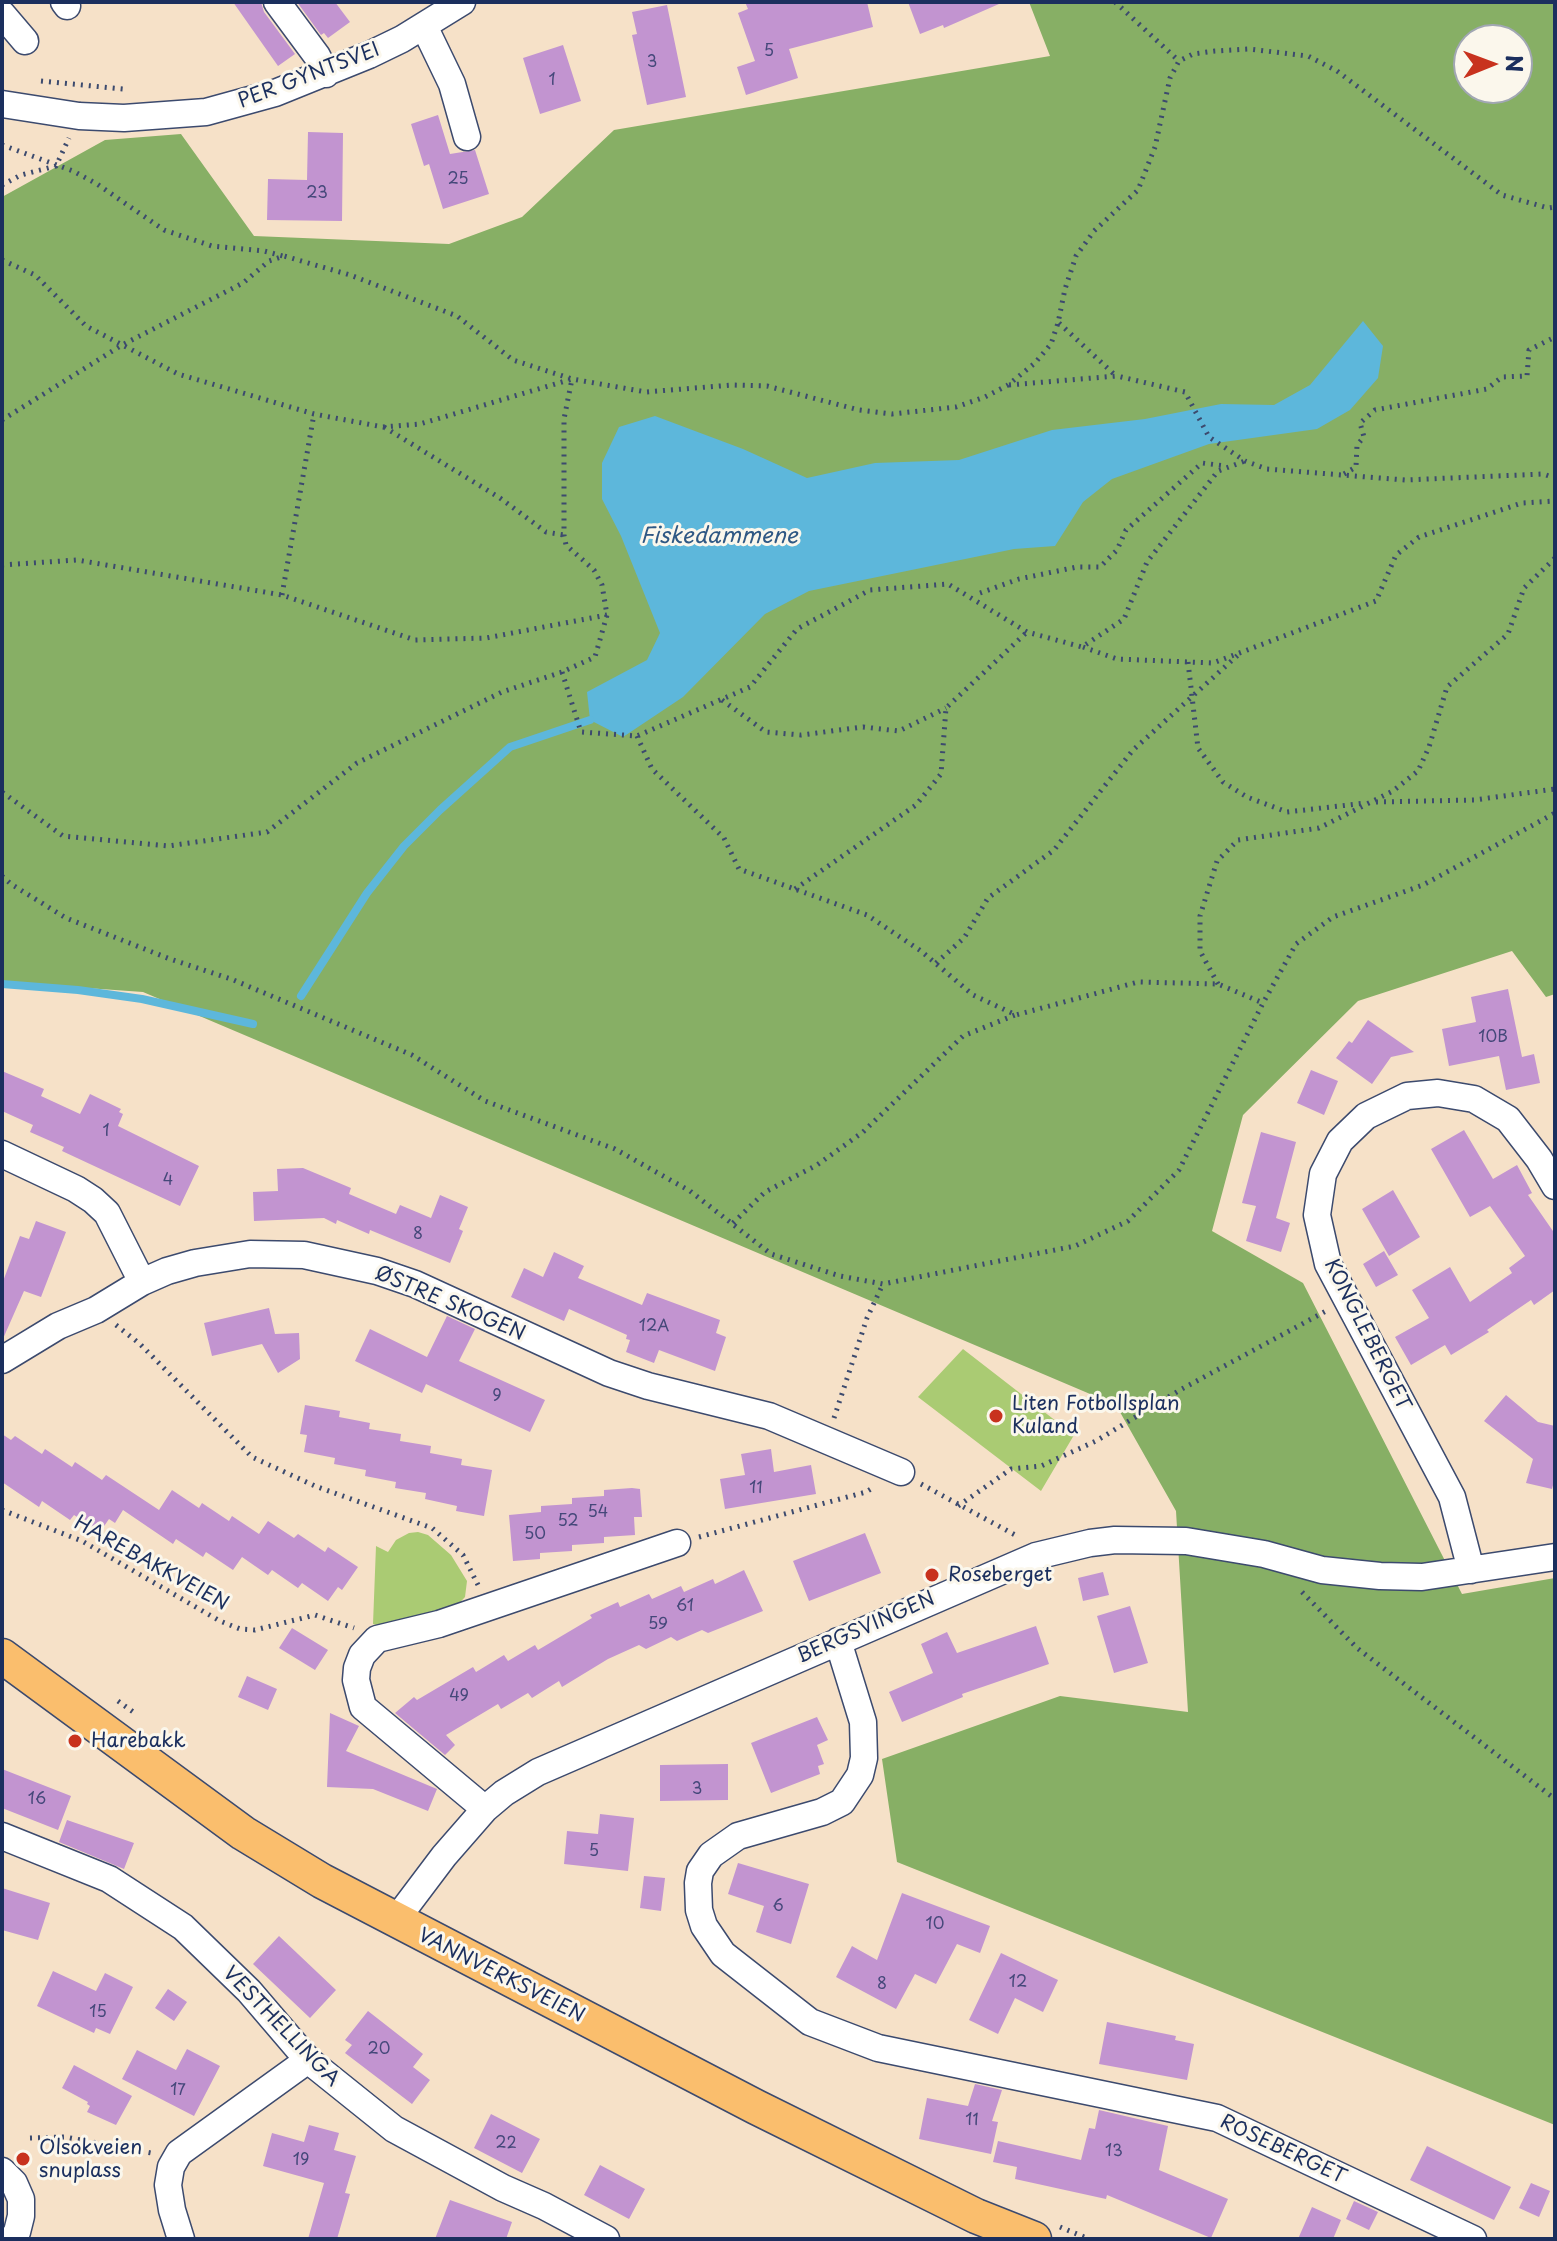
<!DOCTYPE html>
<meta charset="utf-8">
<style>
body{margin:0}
#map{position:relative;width:1557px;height:2241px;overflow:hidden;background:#f6e1c8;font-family:"Playpen Sans",sans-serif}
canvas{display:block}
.frame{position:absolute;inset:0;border:4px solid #1b2f5e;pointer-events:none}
.north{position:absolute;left:1453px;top:24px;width:80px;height:80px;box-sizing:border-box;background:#fbf7ec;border:2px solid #a1a7b3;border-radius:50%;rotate:89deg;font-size:22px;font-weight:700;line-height:32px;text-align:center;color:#1b2f5e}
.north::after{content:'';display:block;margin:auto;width:28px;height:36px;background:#c8321e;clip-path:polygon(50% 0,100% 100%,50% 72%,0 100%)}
</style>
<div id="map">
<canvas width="1557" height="2241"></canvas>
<div class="frame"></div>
<div class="north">N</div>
</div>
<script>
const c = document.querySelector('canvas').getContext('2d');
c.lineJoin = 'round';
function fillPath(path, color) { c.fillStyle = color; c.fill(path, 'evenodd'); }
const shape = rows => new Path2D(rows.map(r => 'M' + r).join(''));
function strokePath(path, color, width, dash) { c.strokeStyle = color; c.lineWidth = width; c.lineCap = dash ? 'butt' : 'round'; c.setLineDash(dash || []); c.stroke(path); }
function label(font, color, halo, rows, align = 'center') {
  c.font = font + ' "Playpen Sans",sans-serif'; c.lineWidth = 6; c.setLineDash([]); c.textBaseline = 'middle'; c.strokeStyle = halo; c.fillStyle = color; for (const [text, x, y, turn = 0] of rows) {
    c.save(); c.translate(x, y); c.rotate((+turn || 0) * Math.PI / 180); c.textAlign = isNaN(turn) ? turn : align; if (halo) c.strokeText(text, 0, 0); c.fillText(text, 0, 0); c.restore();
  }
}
fillPath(shape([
 [963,1349,1074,1435,1041,1491,918,1397],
 [418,1532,428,1535,451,1555,467,1581,465,1597,452,1611,392,1629,373,1624,376,1546,388,1552,396,1540,409,1533]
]), '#aacb73');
fillPath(shape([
 [1029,2,1555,2,1555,994,1546,997,1512,951,1358,1001,1243,1115,1212,1231,1303,1283,1462,1594,1555,1578,1555,2125,897,1862,882,1759,1060,1696,1188,1712,1176,1511,1116,1405,143,992,2,982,2,197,105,140,181,134,254,236,449,244,522,217,614,130,1050,56],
 [1469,40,1517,40,1517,88,1469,88]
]), '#87af65');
fillPath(shape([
 [1363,321,1383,346,1378,378,1350,410,1317,429,1209,444,1112,479,1083,502,1055,546,1014,549,809,591,765,614,683,697,623,737,590,720,587,692,647,660,660,633,621,536,602,499,602,463,619,427,655,416,743,449,807,478,875,463,959,460,1052,430,1145,419,1221,404,1274,405,1310,385]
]), '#5db7db');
strokePath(shape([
 [2,984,78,990,142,999,253,1024],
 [301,996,367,893,404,846,440,810,510,747,590,720]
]), '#5db7db', 8);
fillPath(shape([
 [233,2,261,2,264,12,295,54,278,66],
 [297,2,335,2,350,22,328,38,324,33,321,35],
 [745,2,867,2,873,27,789,49,798,78,746,95,737,67,755,61,738,13,748,9],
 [908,2,998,2,999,4,944,28,943,25,920,34],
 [667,5,686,97,647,105,632,35,637,34,632,12],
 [563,45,581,101,540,114,523,58],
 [438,115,450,154,475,150,489,194,443,209,429,164,424,166,411,124],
 [308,132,343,133,342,221,267,220,268,179,307,180],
 [1508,989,1522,1057,1534,1054,1540,1083,1506,1090,1499,1056,1449,1066,1442,1029,1476,1022,1471,997],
 [1368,1020,1414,1052,1391,1057,1372,1084,1336,1058,1349,1041,1352,1043],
 [1311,1070,1338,1081,1324,1115,1297,1103],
 [2,1071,44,1089,41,1096,80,1114,90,1094,121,1109,119,1112,123,1114,118,1126,199,1166,180,1206,62,1151,64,1147,30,1132,33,1125,2,1111],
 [1464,1130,1493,1179,1517,1165,1532,1193,1528,1195,1555,1234,1555,1290,1534,1305,1531,1300,1487,1330,1489,1332,1451,1355,1445,1345,1411,1365,1395,1337,1429,1318,1412,1290,1450,1267,1470,1302,1512,1273,1509,1268,1525,1256,1490,1206,1470,1217,1431,1149],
 [1261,1132,1296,1142,1276,1218,1290,1223,1281,1252,1246,1241,1256,1206,1242,1203],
 [303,1168,351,1188,349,1194,396,1214,400,1205,431,1218,440,1195,468,1207,459,1229,463,1231,450,1263,370,1230,369,1234,337,1220,336,1224,324,1218,254,1221,253,1192,278,1191,277,1169],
 [1393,1190,1420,1237,1389,1256,1362,1209],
 [36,1221,66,1232,41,1297,24,1291,2,1341,2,1284,20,1236,29,1239],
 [1384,1251,1398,1275,1376,1287,1363,1264],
 [554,1252,584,1266,578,1278,642,1305,647,1293,720,1320,716,1333,726,1337,715,1371,659,1350,654,1363,626,1352,630,1340,626,1339,627,1335,569,1309,564,1321,511,1297,524,1268,543,1277],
 [269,1308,275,1334,299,1333,300,1359,278,1373,262,1344,212,1356,204,1323],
 [447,1316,475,1329,459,1361,545,1400,530,1432,426,1384,422,1393,355,1361,370,1329,427,1357],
 [1506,1395,1538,1422,1555,1426,1555,1477,1552,1489,1526,1483,1533,1459,1484,1421],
 [305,1405,340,1411,339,1417,370,1423,369,1429,401,1434,400,1441,431,1446,430,1453,462,1459,461,1465,492,1470,484,1516,456,1511,457,1506,425,1499,426,1493,395,1488,396,1482,365,1476,366,1470,334,1464,335,1458,304,1452,307,1435,300,1434],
 [2,1434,11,1440,15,1436,42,1454,45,1449,72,1467,75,1462,102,1480,106,1475,159,1510,172,1490,199,1508,202,1503,229,1521,232,1516,259,1534,268,1521,294,1538,298,1534,325,1552,328,1547,358,1567,342,1590,338,1587,328,1601,302,1583,298,1588,272,1570,268,1575,242,1557,233,1570,206,1552,203,1557,176,1539,173,1544,123,1510,115,1523,109,1519,100,1532,74,1515,70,1520,42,1501,39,1507,2,1482],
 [771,1449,774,1472,811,1465,816,1494,725,1509,720,1479,745,1475,741,1454],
 [632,1488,640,1489,642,1517,634,1517,635,1535,604,1537,604,1543,572,1545,572,1551,540,1553,540,1559,513,1561,509,1515,541,1512,541,1506,572,1504,572,1498,604,1496,604,1490],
 [865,1533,881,1573,809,1601,793,1561],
 [744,1570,763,1611,708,1633,702,1630,677,1641,671,1637,646,1649,639,1645,608,1659,562,1687,559,1681,532,1698,528,1693,501,1709,498,1704,446,1735,455,1745,445,1755,395,1713,414,1697,417,1700,473,1667,476,1672,504,1655,508,1661,535,1645,538,1650,592,1618,590,1615,618,1602,620,1607,649,1594,652,1599,681,1586,684,1592,713,1579,715,1584],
 [1103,1572,1109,1595,1083,1601,1078,1578],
 [1130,1606,1148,1663,1114,1673,1097,1616],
 [1036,1626,1049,1664,962,1694,963,1697,902,1722,889,1692,933,1673,921,1644,947,1632,957,1653],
 [292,1628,328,1650,315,1670,279,1648],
 [247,1676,277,1689,268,1710,238,1697],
 [330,1713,359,1726,346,1751,437,1789,428,1811,373,1789,327,1787],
 [817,1717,828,1740,817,1745,824,1764,818,1766,820,1774,771,1793,751,1743],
 [728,1764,728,1800,660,1801,660,1765],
 [2,1769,71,1796,58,1830,2,1808],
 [600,1814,634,1818,628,1871,564,1864,567,1831,598,1834],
 [67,1820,134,1843,124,1869,59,1842],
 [738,1863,809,1884,791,1944,756,1932,764,1906,728,1894],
 [644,1876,665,1878,661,1911,640,1908],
 [2,1888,50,1903,38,1940,2,1930],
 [902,1893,990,1926,980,1953,957,1944,936,1984,915,1974,896,2009,836,1977,852,1946,877,1960],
 [279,1936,336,1990,310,2018,253,1964],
 [1001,1953,1058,1980,1043,2012,1015,1998,998,2034,969,2020],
 [53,1971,96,1991,105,1973,133,1987,110,2034,96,2028,94,2033,37,2006],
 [168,1989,187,2002,174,2021,155,2008],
 [368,2011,423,2054,413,2067,430,2080,412,2104,345,2053,352,2045,345,2040],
 [1107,2022,1176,2036,1175,2040,1194,2044,1187,2080,1099,2064],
 [187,2049,220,2066,194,2116,122,2079,137,2050,176,2070],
 [74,2065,132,2096,116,2125,87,2112,90,2106,87,2104,88,2102,62,2088],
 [975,2084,1002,2090,992,2121,998,2122,991,2154,919,2139,927,2098,968,2106],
 [1099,2110,1168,2126,1159,2170,1228,2199,1211,2238,1107,2195,1106,2199,1015,2179,1017,2167,993,2162,998,2141,1081,2160,1089,2128,1095,2129],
 [491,2114,540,2139,522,2173,474,2148],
 [309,2125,339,2133,334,2150,356,2156,345,2193,350,2194,337,2239,308,2239,324,2183,263,2166,272,2133,304,2142],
 [1427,2146,1511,2187,1494,2220,1410,2180],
 [600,2165,645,2189,629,2219,584,2195],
 [1531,2183,1550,2191,1539,2217,1519,2208],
 [450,2200,512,2222,506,2239,435,2239],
 [1354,2201,1378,2212,1369,2230,1346,2219],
 [1312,2207,1341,2220,1333,2239,1298,2239]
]), '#c294d0');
const minor = shape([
 [64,2,67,6],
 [277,2,317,56,326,74],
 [2,14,25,41],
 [424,26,452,84,467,137],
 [2,104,79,116,124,118,206,112,275,93,369,55,402,39,462,2],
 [2,1154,76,1189,93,1200,107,1213,142,1282],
 [2,1360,58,1326,96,1310,142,1282,167,1271,195,1263,250,1254,304,1255,377,1271,415,1284,609,1373,648,1386,769,1416,901,1472],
 [1471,1570,1452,1497,1328,1264,1317,1215,1323,1174,1340,1141,1366,1116,1407,1096,1438,1093,1474,1099,1508,1119,1539,1159,1555,1186],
 [838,1641,863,1722,864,1758,860,1775,842,1802,822,1812,738,1836,711,1855,700,1871,698,1883,699,1910,704,1926,723,1954,810,2022,878,2048,1217,2118,1473,2239],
 [485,1809,363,1707,356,1680,357,1668,362,1655,377,1639,439,1624,677,1543],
 [2,1836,109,1879,183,1927,249,1991,308,2060,394,2129,503,2188,544,2206,606,2239],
 [395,1921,444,1856,485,1809,504,1793,538,1772,1036,1556,1090,1543,1115,1540,1186,1541,1264,1554,1322,1570,1380,1576,1422,1577,1555,1557],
 [2,2171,14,2183,21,2199,21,2216,17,2232,12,2239],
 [181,2239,172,2210,168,2185,171,2167,179,2153,308,2060]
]);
const major = shape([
 [2,1656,243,1833,322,1881,756,2107,976,2216,1034,2239]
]);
strokePath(minor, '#3c4a6e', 29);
strokePath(major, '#3c4a6e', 37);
strokePath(shape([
 [1115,2,1179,61],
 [41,81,123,89],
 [2,145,73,171,97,184,164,230,212,246,264,251,283,256],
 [2,185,21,175,56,166,69,138],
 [2,260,35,275,86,326,178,374,314,414,383,427,420,424,572,379,564,419,564,535,566,545,594,570,602,585,607,615,595,657,562,672,502,692,357,763,267,832,168,846,63,836,2,792],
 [1059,323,1116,376],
 [1009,385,1117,376,1185,392,1209,437,1245,461,1267,469,1405,480,1543,474,1555,478],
 [2,420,122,345,243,283,269,261,284,256,350,275,457,316,513,360,572,379,646,392,732,385,767,386,859,410,892,414,956,407,985,397,1008,385,1035,363,1051,344,1058,323,1065,289,1076,256,1094,231,1138,190,1155,147,1170,78,1179,61,1193,54,1215,51,1249,49,1308,56,1337,71,1502,195,1548,208,1555,207],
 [384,427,500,498,546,532,564,535],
 [1344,474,1356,467,1357,445,1364,437,1360,423,1375,410,1487,389,1502,377,1527,376,1529,350,1555,337],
 [2,565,77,560,282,595,415,640,486,638,607,615],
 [980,593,1019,579,1077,567,1100,567,1117,550,1126,530,1202,463,1226,466],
 [282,595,314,414],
 [1083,647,1117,659,1213,663,1376,601,1396,555,1419,537,1522,503,1555,501],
 [1188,662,1198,748,1223,782,1247,797,1287,812,1366,803],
 [562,672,581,732,637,736,750,687,797,629,870,590,948,584,1027,632,1082,647,1124,619,1147,562,1218,471,1245,461],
 [722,700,766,732,801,735,863,727,899,731,946,708],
 [637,736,652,769,724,838,739,869,867,915,921,951,973,995,1016,1015,1138,982,1218,984,1263,1003],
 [1376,802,1474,800,1555,789],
 [2,876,11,884,66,918,170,959,231,979,412,1055,485,1101,615,1149,690,1191,771,1254,840,1276,883,1284,1075,1246,1128,1221,1179,1170,1263,1003,1296,944,1333,917,1423,885,1555,813],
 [795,889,916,805,941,774,946,708,1027,632],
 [936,963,964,938,988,898,1054,850,1133,750,1238,655],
 [1218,984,1200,951,1200,916,1217,861,1238,840,1319,828,1393,791,1418,771,1429,747,1447,687,1508,634,1524,588,1555,558],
 [733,1223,765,1192,817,1165,863,1132,963,1036,1015,1015],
 [116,1325,140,1344,252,1457,315,1486,432,1528,463,1555,478,1585],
 [834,1418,867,1318,883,1284],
 [921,1484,1017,1536],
 [958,1506,1011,1469,1041,1466,1096,1441,1180,1390,1326,1311],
 [2,1510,82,1541,220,1621,240,1629,255,1630,315,1615,354,1628],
 [699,1537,866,1492,874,1487],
 [1302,1592,1357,1648,1555,1799],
 [118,1701,136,1714],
 [30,2138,65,2137,151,2153],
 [1060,2227,1089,2239]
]), '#3c4a6e', 5, [2, 6]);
strokePath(minor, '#fff', 26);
strokePath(major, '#fabe6d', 34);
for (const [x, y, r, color] of [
 [996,1416,8,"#c8321e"],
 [932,1575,8,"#c8321e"],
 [75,1741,8,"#c8321e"],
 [23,2159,8,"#c8321e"]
]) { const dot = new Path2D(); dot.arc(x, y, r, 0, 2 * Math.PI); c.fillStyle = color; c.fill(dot); strokePath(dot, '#fbf7ec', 3); }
label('16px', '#45487a', null, [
 ["5",769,52],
 ["3",652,63],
 ["1",552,81],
 ["25",458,180],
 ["23",317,194],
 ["10B",1493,1038],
 ["1",106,1132],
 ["4",168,1181],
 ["8",418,1235],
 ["12A",654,1327],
 ["9",497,1397],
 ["11",756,1489],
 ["54",598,1513],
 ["52",568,1522],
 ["50",535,1535],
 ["61",685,1607],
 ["59",658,1625],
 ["49",459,1697],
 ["3",697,1790],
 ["16",37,1800],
 ["5",594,1852],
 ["6",778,1907],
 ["10",935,1925],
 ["12",1018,1983],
 ["8",882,1985],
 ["15",98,2013],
 ["20",379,2050],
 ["17",178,2091],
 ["11",972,2121],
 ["22",506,2144],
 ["13",1114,2152],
 ["19",301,2161]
]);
label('20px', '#1b2f5e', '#fbf7ec', [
 ["PER GYNTSVEI",309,76,-21],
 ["ØSTRE SKOGEN",450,1304,23],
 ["KONGLEBERGET",1367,1335,63],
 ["HAREBAKKVEIEN",151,1564,29],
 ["BERGSVINGEN",866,1628,-24],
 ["VANNVERKSVEIEN",501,1976,27],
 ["VESTHELLINGA",281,2027,46],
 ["ROSEBERGET",1283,2150,25]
]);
label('20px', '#1b2f5e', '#fbf7ec', [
 ["Liten Fotbollsplan",1012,1404],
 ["Kuland",1012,1427],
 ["Roseberget",948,1575],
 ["Harebakk",91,1741],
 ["Olsokveien",39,2148],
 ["snuplass",39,2171]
], 'left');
label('italic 22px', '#2f5884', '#fbf7ec', [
 ["Fiskedammene",719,537]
]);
</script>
